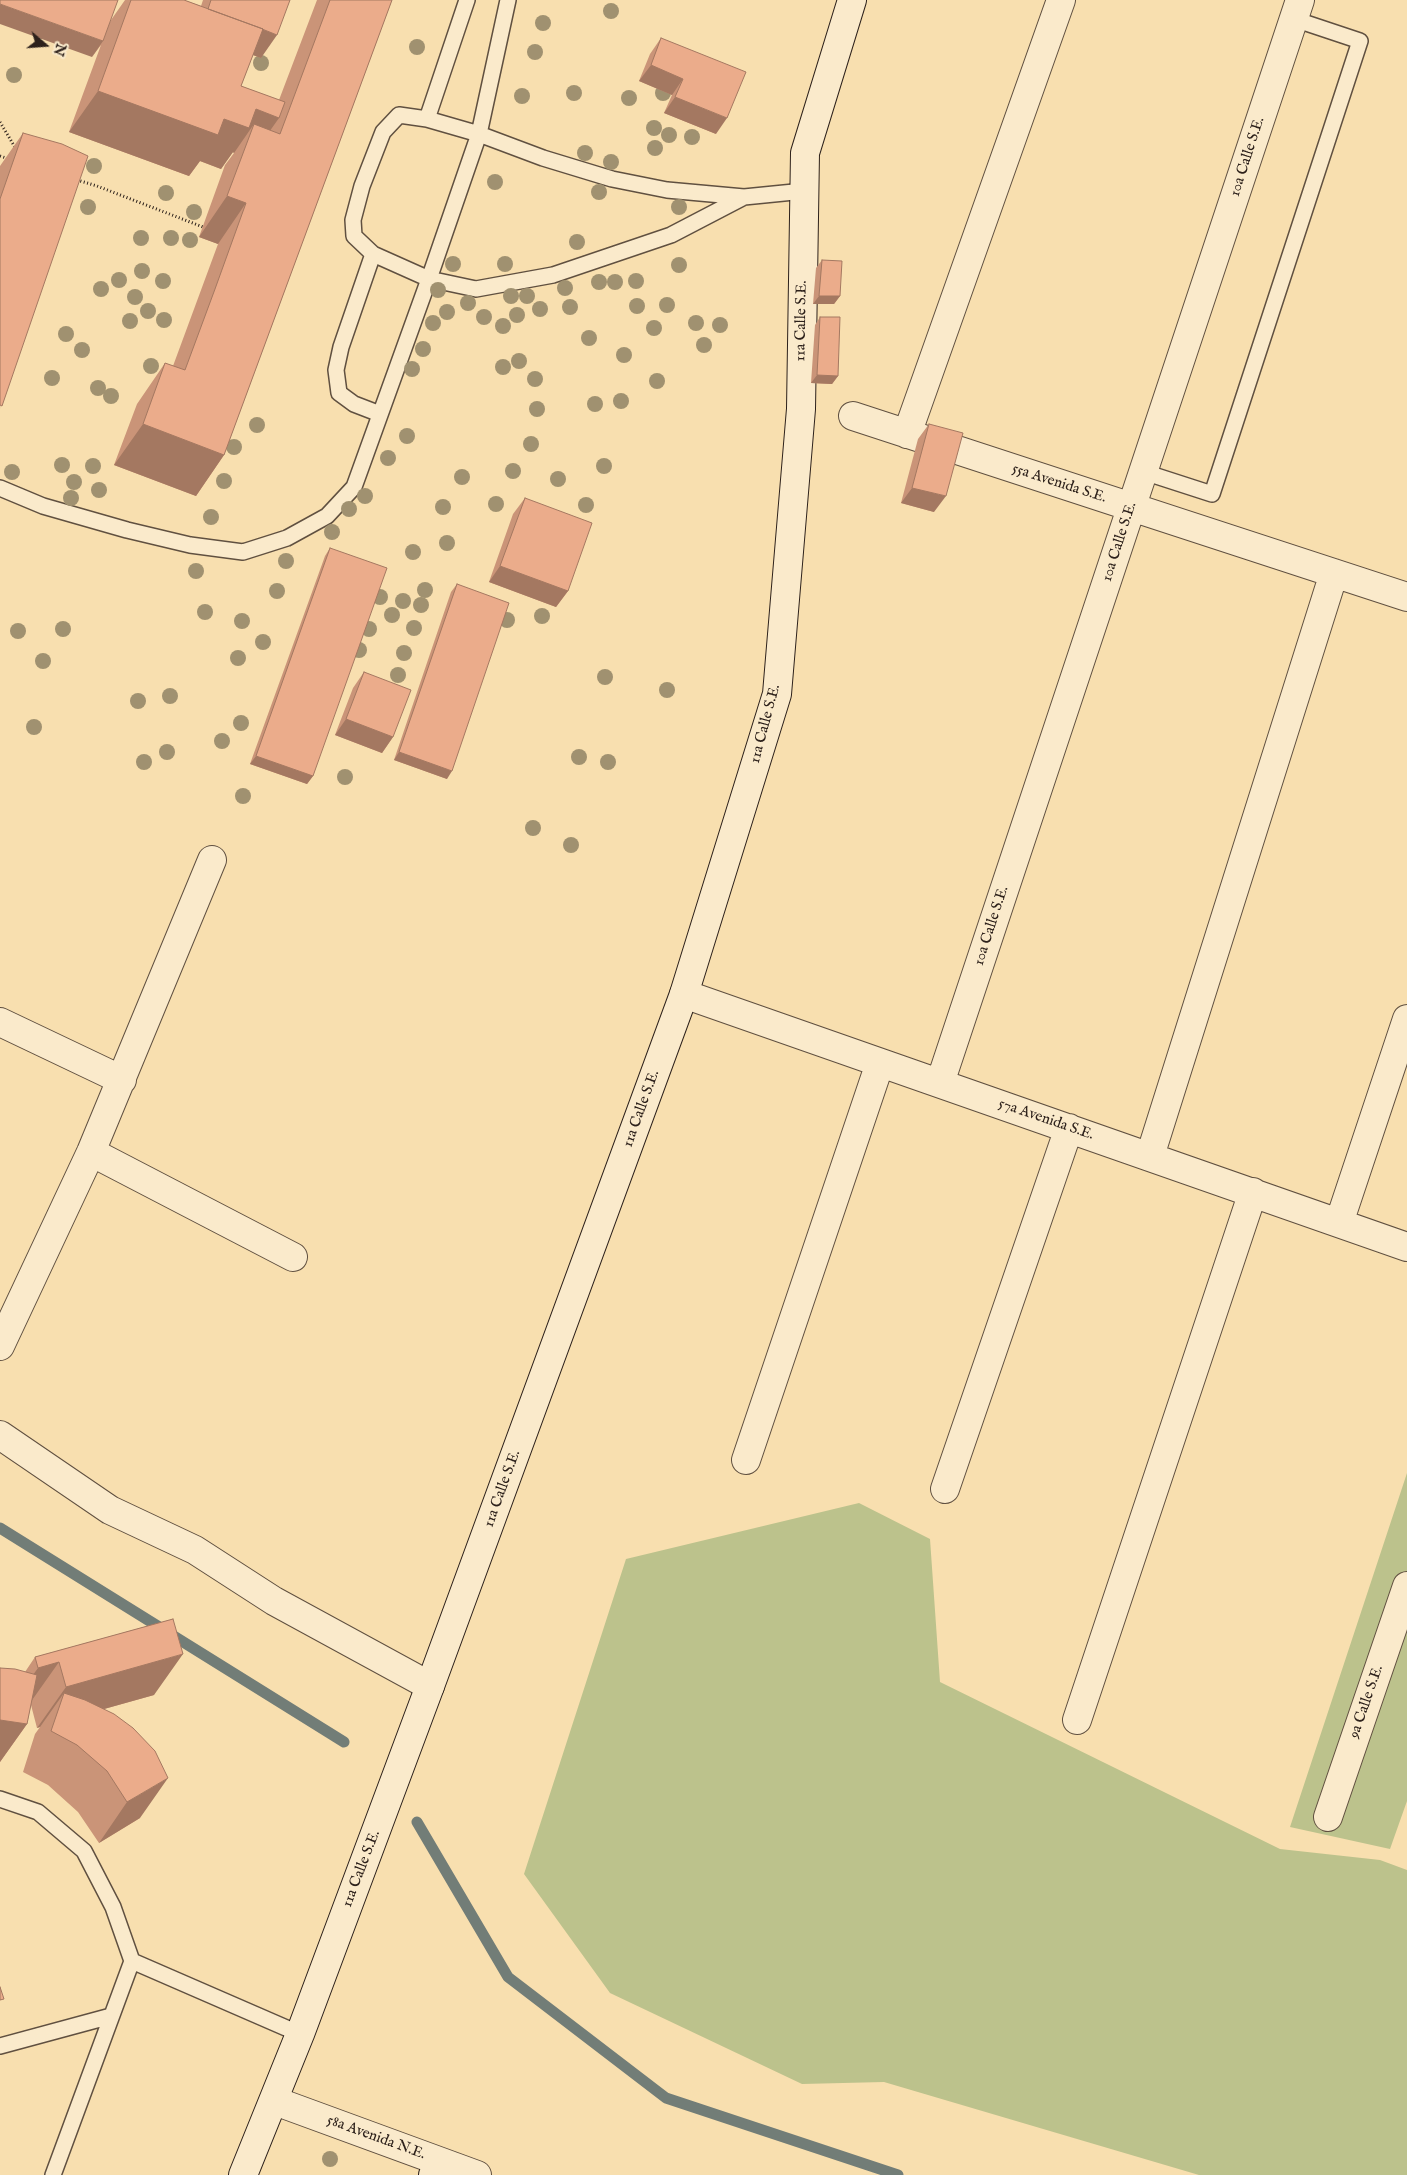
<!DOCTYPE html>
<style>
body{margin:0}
#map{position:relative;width:1407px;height:2175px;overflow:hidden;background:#f8dfaf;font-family:"IM FELL English",serif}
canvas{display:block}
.north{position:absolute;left:20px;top:20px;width:50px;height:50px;-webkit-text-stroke:4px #faeacb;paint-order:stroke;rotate:108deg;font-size:14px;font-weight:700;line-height:20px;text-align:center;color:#2d211b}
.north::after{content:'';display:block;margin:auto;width:18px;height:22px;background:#2d211b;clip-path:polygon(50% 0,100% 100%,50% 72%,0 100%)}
</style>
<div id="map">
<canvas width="1407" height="2175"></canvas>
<div class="north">N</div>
</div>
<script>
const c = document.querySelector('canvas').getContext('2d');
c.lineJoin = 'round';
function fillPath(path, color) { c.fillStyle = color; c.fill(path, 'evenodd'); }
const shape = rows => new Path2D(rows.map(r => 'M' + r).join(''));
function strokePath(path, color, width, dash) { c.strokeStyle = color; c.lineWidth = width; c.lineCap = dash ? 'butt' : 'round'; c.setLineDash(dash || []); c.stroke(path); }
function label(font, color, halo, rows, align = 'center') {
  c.font = font + ' "IM FELL English",serif'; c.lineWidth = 4.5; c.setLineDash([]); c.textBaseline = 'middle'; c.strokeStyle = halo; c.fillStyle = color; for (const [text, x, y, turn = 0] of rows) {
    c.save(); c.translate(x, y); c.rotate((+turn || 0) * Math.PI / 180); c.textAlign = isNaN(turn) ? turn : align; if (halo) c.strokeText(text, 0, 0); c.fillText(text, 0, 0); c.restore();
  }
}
fillPath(shape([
 [1407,1473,1407,1801,1390,1849,1290,1827],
 [859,1503,930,1539,940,1682,1280,1849,1380,1860,1407,1870,1407,2175,1199,2175,884,2082,802,2084,610,1993,524,1874,626,1559]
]), '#bcc28c');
strokePath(shape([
 [0,1528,344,1742],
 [417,1822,508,1977,666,2098,898,2175]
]), '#727d77', 11);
const lane = shape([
 [427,119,467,0],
 [744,197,671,235,553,275,476,289,429,279,373,254,354,236,353,220,362,186,383,132,399,115,427,119,479,134,543,158,612,179,667,190,744,197,804,191],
 [373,254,341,347,336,370,339,393,354,404,380,414],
 [1144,472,1212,494,1360,41,1294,19],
 [0,488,43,506,127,530,190,545,243,552,287,538,327,516,354,487,429,279,479,134,508,0],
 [0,1799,38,1812,84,1851,113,1907,132,1961,53,2175],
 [132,1961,300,2034],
 [0,2046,111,2016]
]);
const street = shape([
 [853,416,1407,597],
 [907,434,1061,0],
 [684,994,1407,1247],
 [0,1022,122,1080],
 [940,1083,1300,0],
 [91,1152,293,1257],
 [1150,1156,1334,573],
 [1339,1223,1407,1019],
 [0,1346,91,1152,212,860],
 [0,1435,110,1510,195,1550,274,1601,430,1686],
 [746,1460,880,1063],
 [945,1489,1069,1128],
 [1077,1720,1253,1192],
 [1328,1817,1407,1586],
 [275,2101,477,2175]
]);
const secondary = shape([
 [243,2175,300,2034,430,1686,684,994,777,694,801,409,805,153,852,0],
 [433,2175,452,2167]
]);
strokePath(lane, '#605040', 18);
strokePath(street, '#605040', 30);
strokePath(secondary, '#2d211b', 30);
strokePath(shape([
 [0,122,16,149],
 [0,156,9,159],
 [77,180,97,186,203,227]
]), '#2d211b', 3, [1, 2.5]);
strokePath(lane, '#faeacb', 15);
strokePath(street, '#faeacb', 28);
strokePath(secondary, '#faeacb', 28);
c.fillStyle = '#a09170';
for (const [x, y] of [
 [611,11],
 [543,23],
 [417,47],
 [535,52],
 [261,63],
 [14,75],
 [574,93],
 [663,93],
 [522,96],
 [629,98],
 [654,128],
 [669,135],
 [692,137],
 [655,148],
 [585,153],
 [611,162],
 [94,166],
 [495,182],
 [599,192],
 [166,193],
 [88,207],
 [679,207],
 [194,212],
 [141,238],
 [171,238],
 [190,240],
 [577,242],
 [453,264],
 [505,264],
 [679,265],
 [142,271],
 [119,280],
 [163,281],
 [636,281],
 [599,282],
 [615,282],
 [565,288],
 [101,289],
 [438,290],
 [511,296],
 [527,296],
 [135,297],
 [468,303],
 [667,305],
 [637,306],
 [570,307],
 [540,309],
 [148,311],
 [447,312],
 [517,315],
 [484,317],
 [164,320],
 [130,321],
 [433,323],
 [696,323],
 [720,325],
 [503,326],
 [654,328],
 [66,334],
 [589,338],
 [704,345],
 [423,349],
 [82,350],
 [624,355],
 [519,361],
 [151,366],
 [503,367],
 [412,369],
 [52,378],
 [535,379],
 [657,381],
 [98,388],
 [111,396],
 [621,401],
 [595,404],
 [537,409],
 [257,425],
 [407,436],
 [531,444],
 [234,447],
 [388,458],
 [62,465],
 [93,466],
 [604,466],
 [513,471],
 [12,472],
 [462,477],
 [558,479],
 [224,481],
 [74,482],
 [99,490],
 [365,496],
 [71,498],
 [496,504],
 [586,505],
 [443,507],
 [349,509],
 [211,517],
 [332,532],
 [447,543],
 [413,552],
 [286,561],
 [196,571],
 [425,590],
 [277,591],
 [380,597],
 [403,601],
 [421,605],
 [205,612],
 [392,615],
 [542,616],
 [507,620],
 [242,621],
 [414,628],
 [63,629],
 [369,629],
 [18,631],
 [263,642],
 [359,650],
 [404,653],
 [238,658],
 [43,661],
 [398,675],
 [605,677],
 [667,690],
 [170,696],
 [138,701],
 [241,723],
 [34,727],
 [222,741],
 [167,752],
 [579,757],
 [144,762],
 [608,762],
 [345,777],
 [243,796],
 [533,828],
 [571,845],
 [330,2159]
]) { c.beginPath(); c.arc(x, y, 8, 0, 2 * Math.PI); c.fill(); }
fillPath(shape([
 [125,0,184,0,201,6,203,0,290,0,261,58,253,55,241,86,279,100,317,0,392,0,224,455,196,496,114,465,137,404,165,363,173,366,218,244,199,237,225,165,234,153,233,152,221,169,200,161,189,176,69,132,101,45,92,57,111,20],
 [661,38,716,134,664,113,672,95,639,81,650,54],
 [23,133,0,409,0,166],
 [822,260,840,296,834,304,813,304,816,268],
 [820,317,838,376,832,384,811,383,815,325],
 [929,424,934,512,901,503,918,439],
 [525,498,568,591,556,607,489,582,513,514],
 [330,548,313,776,307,784,250,764,325,556],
 [457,584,447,779,394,760,451,592],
 [364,672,393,737,382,753,335,735,353,688],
 [173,1619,154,1695,104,1709,140,1818,99,1843,78,1812,48,1785,23,1772,35,1734,40,1727,37,1728,31,1705,27,1724,0,1762,0,1668,25,1672,35,1657]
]), '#ca9478');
fillPath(shape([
 [0,4,103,41,92,57,0,24],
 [208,9,277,35,261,58,191,32],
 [651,65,683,79,672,95,639,81],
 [98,91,224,119,256,109,279,118,250,159,254,124,234,153,233,152,221,169,200,161,189,176,69,132],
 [675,97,727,118,716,134,664,113],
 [227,196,246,203,218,244,199,237],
 [819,296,840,296,834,304,813,304],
 [817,375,838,376,832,384,811,383],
 [143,424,224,455,196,496,114,465],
 [912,488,946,496,934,512,901,503],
 [500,566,568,591,556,607,489,582],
 [346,719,393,737,382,753,335,735],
 [399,752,452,771,447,779,394,760],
 [256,756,313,776,307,784,250,764],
 [183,1654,154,1695,54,1723,64,1693,40,1727,37,1728,66,1687],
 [59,1662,30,1703,9,1708,38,1668],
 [0,1720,27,1724,0,1762],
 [168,1778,140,1818,99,1843,127,1802]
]), '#a47861');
const building = shape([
 [0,0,118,0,103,41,0,4,0,0],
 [131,0,184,0,263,29,241,86,285,102,279,118,256,109,249,128,224,119,218,135,98,91,131,0],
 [211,0,290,0,277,35,262,29,263,29,208,9,211,0],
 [330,0,392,0,224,455,143,424,165,363,185,370,215,289,246,203,227,196,254,124,280,134,330,0],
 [661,38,746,72,727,118,675,97,683,79,651,65,661,38],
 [23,133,62,144,88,156,2,406,0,405,0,199,23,133],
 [822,260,842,261,840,296,819,296,822,260],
 [820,317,840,317,838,376,817,375,820,317],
 [929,424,963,433,946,496,912,488,929,424],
 [525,498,592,523,568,591,500,566,525,498],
 [330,548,387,568,313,776,256,756,330,548],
 [457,584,509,603,452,771,399,752,457,584],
 [364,672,411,690,393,737,346,719,364,672],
 [173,1619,183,1654,66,1687,59,1662,38,1668,35,1657,173,1619],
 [0,1668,15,1669,37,1675,27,1724,0,1720,0,1668],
 [64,1693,85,1700,114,1714,133,1728,155,1751,168,1778,127,1802,107,1771,77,1745,51,1731,64,1693],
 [0,1987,4,1999,0,2000,0,1987]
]);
fillPath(building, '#ebac8b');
strokePath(building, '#a47861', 1);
label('15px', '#2d211b', '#faeacb', [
 ["10a Calle S.E.",1248,157,-72],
 ["11a Calle S.E.",802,321,-89],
 ["55a Avenida S.E.",1059,484,18],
 ["10a Calle S.E.",1120,542,-72],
 ["11a Calle S.E.",766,724,-75],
 ["10a Calle S.E.",992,926,-72],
 ["11a Calle S.E.",642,1109,-70],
 ["57a Avenida S.E.",1046,1120,19],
 ["11a Calle S.E.",503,1489,-70],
 ["9a Calle S.E.",1367,1702,-71],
 ["11a Calle S.E.",362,1869,-69],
 ["58a Avenida N.E.",376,2138,20]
]);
</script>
